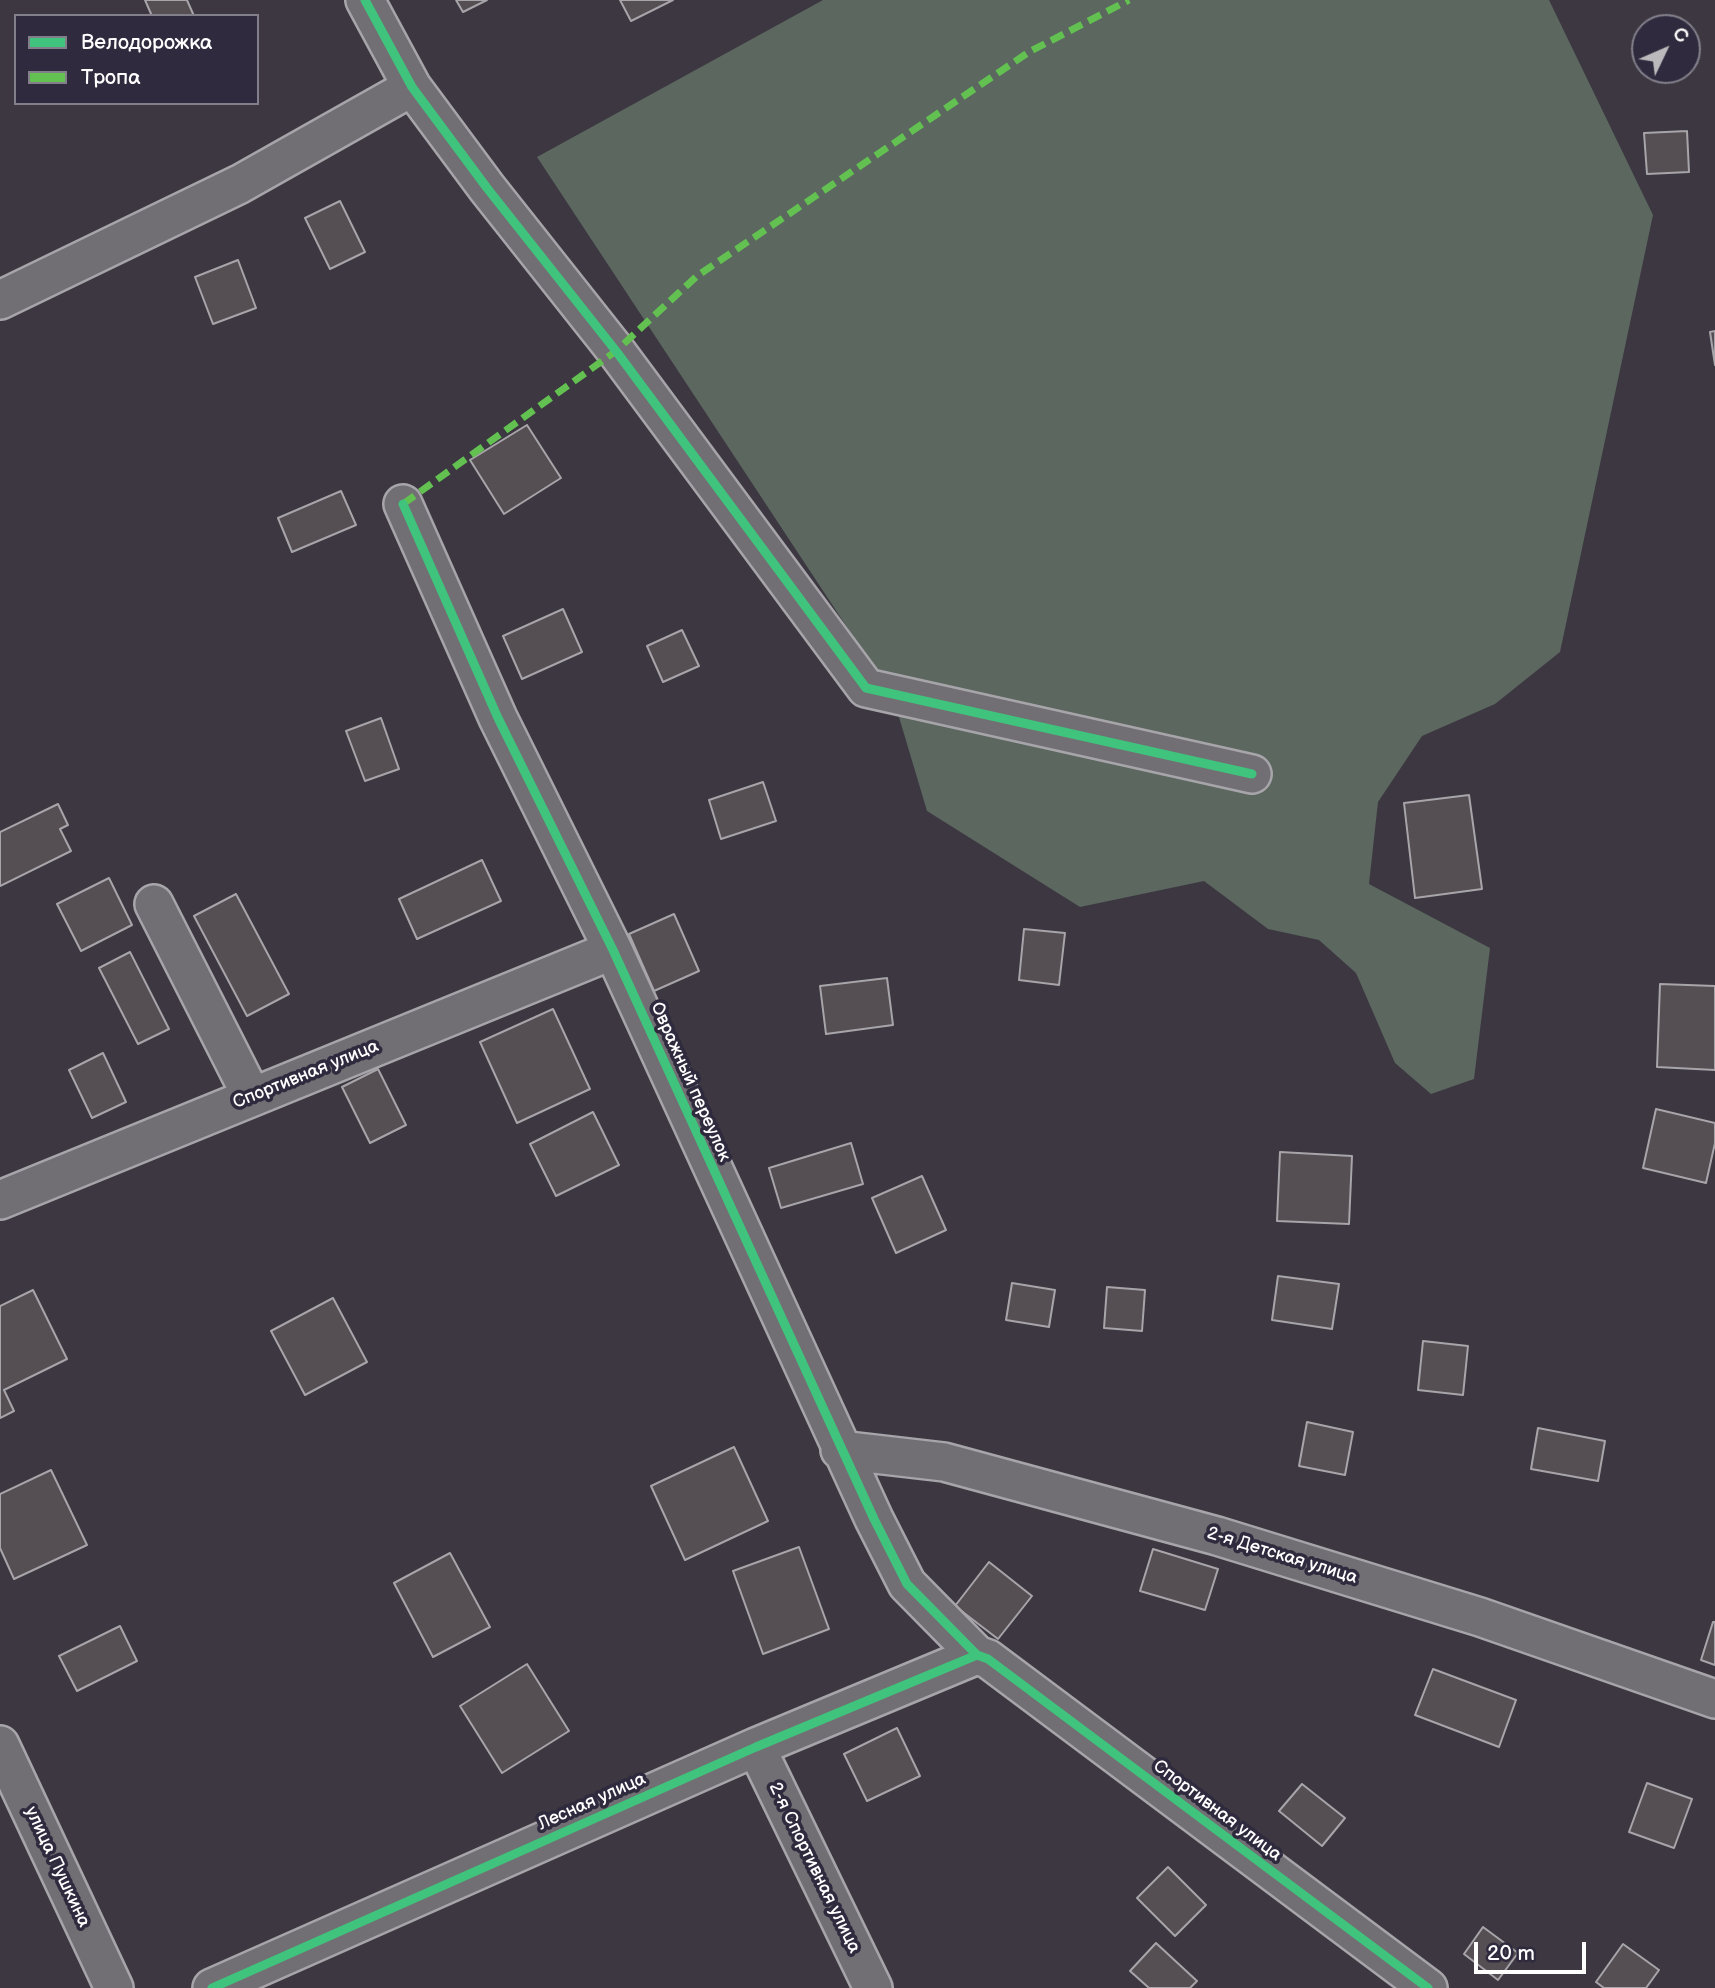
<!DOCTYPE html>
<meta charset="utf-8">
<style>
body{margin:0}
#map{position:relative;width:1715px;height:1988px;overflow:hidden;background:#3c3740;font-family:"Balsamiq Sans",sans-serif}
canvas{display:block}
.legend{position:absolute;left:14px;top:14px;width:245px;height:91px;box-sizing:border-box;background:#2f2a3d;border:2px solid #827f8b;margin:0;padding:9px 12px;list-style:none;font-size:21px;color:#fff}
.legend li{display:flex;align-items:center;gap:14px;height:35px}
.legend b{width:35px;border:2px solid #827f8b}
.north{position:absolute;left:1631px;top:14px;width:70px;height:70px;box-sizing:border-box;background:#2f2a3d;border:2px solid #827f8b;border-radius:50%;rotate:46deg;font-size:19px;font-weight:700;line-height:28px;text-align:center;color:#fff}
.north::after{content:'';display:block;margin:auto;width:24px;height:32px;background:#bbb9bc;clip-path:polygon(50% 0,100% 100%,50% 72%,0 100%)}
.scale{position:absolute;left:1474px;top:1942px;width:112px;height:32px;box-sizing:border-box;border:4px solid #fff;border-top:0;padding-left:9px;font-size:21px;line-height:24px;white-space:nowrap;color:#fff;-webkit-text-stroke:5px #2f2a3d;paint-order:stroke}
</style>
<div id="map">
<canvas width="1715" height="1988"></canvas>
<ul class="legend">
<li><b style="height:9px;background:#40c37c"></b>Велодорожка</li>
<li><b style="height:9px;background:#63c152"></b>Тропа</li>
</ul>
<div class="north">С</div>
<div class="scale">20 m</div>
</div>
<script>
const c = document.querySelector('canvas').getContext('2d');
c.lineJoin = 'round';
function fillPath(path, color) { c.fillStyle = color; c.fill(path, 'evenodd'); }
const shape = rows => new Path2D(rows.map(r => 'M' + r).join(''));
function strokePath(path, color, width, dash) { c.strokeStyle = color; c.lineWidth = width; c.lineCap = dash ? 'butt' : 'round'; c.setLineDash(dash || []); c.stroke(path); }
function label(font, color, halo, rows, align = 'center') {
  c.font = font + ' "Balsamiq Sans",sans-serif'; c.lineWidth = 7; c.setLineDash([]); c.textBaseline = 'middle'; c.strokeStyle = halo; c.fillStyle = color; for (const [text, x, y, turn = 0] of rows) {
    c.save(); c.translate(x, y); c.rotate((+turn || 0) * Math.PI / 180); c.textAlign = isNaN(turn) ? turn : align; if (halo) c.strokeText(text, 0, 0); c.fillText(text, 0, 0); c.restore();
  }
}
fillPath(shape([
 [823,0,1549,0,1653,215,1560,652,1495,704,1422,736,1378,802,1369,884,1490,948,1474,1079,1431,1094,1395,1063,1356,973,1319,940,1268,929,1204,881,1080,907,927,811,893,697,537,157]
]), '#5b675f');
const building = shape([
 [145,0,187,0,194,16,152,16,145,0],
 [456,0,487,0,463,12,456,0],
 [620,0,673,0,631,21,620,0],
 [1687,131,1689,172,1647,174,1644,133,1687,131],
 [340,201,365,252,330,269,305,218,340,201],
 [238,260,256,308,213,324,195,277,238,260],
 [1715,331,1715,365,1710,332,1715,331],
 [527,425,561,478,504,514,470,460,527,425],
 [341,491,356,525,292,552,278,518,341,491],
 [563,609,582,652,522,679,503,636,563,609],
 [682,630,699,666,663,682,647,646,682,630],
 [381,718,399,769,365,781,346,731,381,718],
 [763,782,776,821,721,839,709,800,763,782],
 [1469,795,1482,889,1415,898,1404,803,1469,795],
 [58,804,68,825,60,829,71,851,0,886,0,832,58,804],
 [482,860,501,901,417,939,399,899,482,860],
 [109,878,132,925,81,951,57,904,109,878],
 [236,894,289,994,247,1016,194,916,236,894],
 [674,914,699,971,654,991,629,934,674,914],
 [1024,929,1065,933,1059,985,1019,980,1024,929],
 [130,952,169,1029,138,1044,99,968,130,952],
 [887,978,893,1025,826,1034,820,986,887,978],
 [1660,984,1715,986,1715,1070,1657,1067,1660,984],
 [553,1009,590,1089,517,1123,480,1042,553,1009],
 [103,1053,126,1102,92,1118,69,1070,103,1053],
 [378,1069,406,1125,370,1143,342,1087,378,1069],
 [1656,1109,1715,1123,1715,1143,1706,1183,1643,1168,1656,1109],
 [593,1112,619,1165,556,1196,530,1144,593,1112],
 [851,1143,863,1184,781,1208,769,1168,851,1143],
 [1280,1152,1352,1156,1349,1224,1277,1221,1280,1152],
 [922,1176,946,1230,896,1253,872,1198,922,1176],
 [1278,1276,1339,1284,1332,1329,1272,1320,1278,1276],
 [1012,1283,1055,1290,1049,1327,1006,1320,1012,1283],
 [1107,1287,1145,1290,1142,1331,1104,1328,1107,1287],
 [33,1290,67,1359,4,1390,14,1411,0,1418,0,1306,33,1290],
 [333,1298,367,1362,305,1395,271,1331,333,1298],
 [1423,1341,1468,1346,1463,1395,1418,1390,1423,1341],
 [1307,1422,1353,1432,1345,1475,1299,1466,1307,1422],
 [1538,1428,1605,1441,1598,1481,1531,1469,1538,1428],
 [734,1447,768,1521,685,1560,651,1486,734,1447],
 [51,1470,87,1545,14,1579,0,1548,0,1494,51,1470],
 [799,1547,829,1629,763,1654,733,1571,799,1547],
 [1153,1549,1218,1569,1205,1610,1140,1591,1153,1549],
 [450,1553,490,1627,433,1657,394,1583,450,1553],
 [989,1562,1032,1596,998,1639,955,1606,989,1562],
 [1713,1622,1715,1622,1715,1665,1701,1660,1713,1622],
 [120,1626,137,1661,77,1691,59,1656,120,1626],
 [527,1664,569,1731,502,1773,460,1706,527,1664],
 [1433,1669,1516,1700,1499,1747,1415,1715,1433,1669],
 [897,1728,920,1776,867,1801,844,1754,897,1728],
 [1647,1783,1692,1799,1674,1848,1629,1832,1647,1783],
 [1302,1784,1345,1818,1322,1846,1279,1811,1302,1784],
 [1168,1867,1206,1905,1175,1936,1137,1898,1168,1867],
 [1483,1927,1518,1953,1498,1980,1464,1954,1483,1927],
 [1156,1943,1197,1981,1190,1988,1149,1988,1130,1971,1156,1943],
 [1623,1944,1659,1970,1646,1988,1604,1988,1596,1982,1623,1944]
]);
fillPath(building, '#554e53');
strokePath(building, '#a7a5a9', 2);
const minor = shape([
 [365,0,412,87,487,188,616,351,866,688,1252,774],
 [0,300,240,184,412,87],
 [403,504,498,718,613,950,874,1519,907,1584,977,1655],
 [154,904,252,1097],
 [0,1200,613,950],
 [840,1450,944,1462,1217,1536,1480,1617,1715,1699],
 [0,1745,114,1988],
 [756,1747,873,1988],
 [212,1988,756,1747,977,1655,988,1659,1428,1988]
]);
strokePath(minor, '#a7a5a9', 42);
strokePath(minor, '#716f74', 37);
strokePath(shape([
 [403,504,616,351,697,276,1029,52,1129,0]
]), '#63c152', 7, [14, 7]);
strokePath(shape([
 [365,0,412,87,487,188,616,351,866,688,1252,774],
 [403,504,498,718,613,950,874,1519,907,1584,977,1655],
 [212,1988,756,1747,977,1655,988,1659,1428,1988]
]), '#40c37c', 9);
label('18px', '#fff', '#2f2a3d', [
 ["Спортивная улица",306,1075,-22],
 ["Овражный переулок",690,1082,66],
 ["2-я Детская улица",1282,1556,17],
 ["Лесная улица",592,1802,-24],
 ["Спортивная улица",1217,1811,37],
 ["улица Пушкина",57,1867,65],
 ["2-я Спортивная улица",814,1868,64]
]);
</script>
